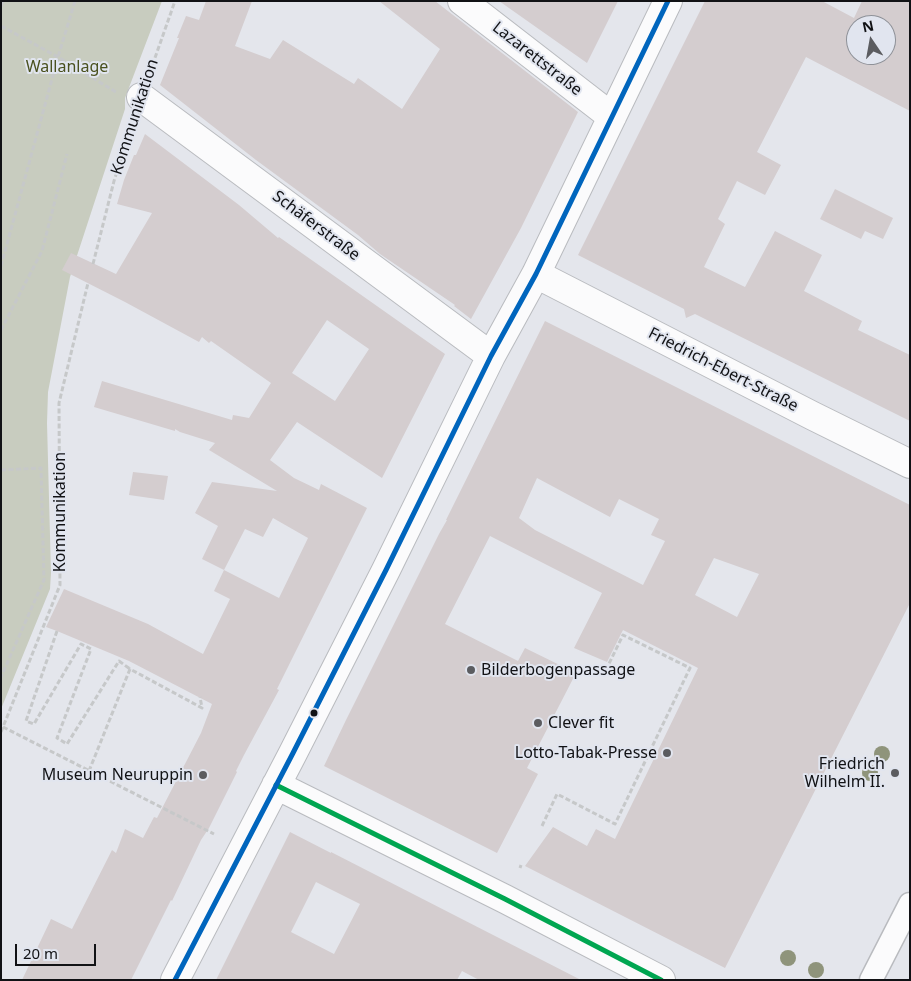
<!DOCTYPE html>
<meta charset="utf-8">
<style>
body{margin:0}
#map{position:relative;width:911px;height:981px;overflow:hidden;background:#e4e6ec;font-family:"Noto Sans",sans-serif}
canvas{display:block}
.frame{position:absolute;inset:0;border:2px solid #111215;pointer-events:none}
.north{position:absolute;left:846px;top:15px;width:50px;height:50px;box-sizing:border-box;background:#e1e5ef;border:1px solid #8e9198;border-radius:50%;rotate:348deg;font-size:14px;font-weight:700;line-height:20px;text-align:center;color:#111215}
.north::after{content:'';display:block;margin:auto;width:18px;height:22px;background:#5b5c60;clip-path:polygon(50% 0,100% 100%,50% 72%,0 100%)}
.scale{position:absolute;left:15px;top:944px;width:81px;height:22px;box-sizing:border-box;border:2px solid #111215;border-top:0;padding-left:6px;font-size:15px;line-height:18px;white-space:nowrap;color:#111215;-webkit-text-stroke:4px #e1e5ef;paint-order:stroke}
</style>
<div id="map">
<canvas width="911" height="981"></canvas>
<div class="frame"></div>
<div class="north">N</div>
<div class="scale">20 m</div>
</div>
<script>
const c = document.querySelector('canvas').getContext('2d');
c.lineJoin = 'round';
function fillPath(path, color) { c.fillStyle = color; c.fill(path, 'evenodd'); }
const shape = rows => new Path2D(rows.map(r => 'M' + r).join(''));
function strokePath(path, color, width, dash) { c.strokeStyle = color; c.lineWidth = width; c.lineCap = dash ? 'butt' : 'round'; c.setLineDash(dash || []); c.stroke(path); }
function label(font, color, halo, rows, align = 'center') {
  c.font = font + ' "Noto Sans",sans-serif'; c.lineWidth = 4; c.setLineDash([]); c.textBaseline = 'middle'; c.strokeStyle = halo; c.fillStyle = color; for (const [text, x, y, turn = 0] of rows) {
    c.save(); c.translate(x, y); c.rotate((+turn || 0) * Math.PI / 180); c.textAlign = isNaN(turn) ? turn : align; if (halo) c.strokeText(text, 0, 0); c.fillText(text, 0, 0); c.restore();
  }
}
fillPath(shape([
 [1,1,162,1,125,98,125,109,70,277,48,392,47,423,51,573,50,589,1,709]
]), '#c8ccbf');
fillPath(shape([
 [206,1,252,1,235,46,270,59,283,40,354,84,358,78,402,109,440,49,379,1,435,1,578,112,521,228,471,319,454,306,455,305,380,254,358,235,256,160,160,85,179,38,177,38,186,16,199,20],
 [499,1,618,1,587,63],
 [705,1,822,1,854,18,862,1,910,1,910,111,806,57,757,152,781,165,765,195,737,181,718,219,725,224,704,267,745,287,775,231,822,255,804,291,862,321,858,330,910,355,910,421,695,314,686,318,684,309,578,255],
 [856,25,886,25,886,55,856,55],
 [145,134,239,205,278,238,279,237,445,354,382,478,297,422,270,460,294,478,319,490,321,484,367,508,277,689,279,690,244,755,236,771,237,772,209,828,201,840,172,901,171,900,131,980,22,980,51,919,72,929,112,850,116,853,125,829,143,838,154,817,157,818,201,733,212,704,129,661,57,631,46,627,64,589,148,624,203,654,230,599,214,591,224,570,202,559,218,526,195,513,212,482,277,491,209,450,215,443,180,432,175,429,175,431,94,407,102,381,232,420,233,415,249,418,271,383,211,341,209,343,202,337,199,342,125,302,62,270,71,253,116,274,152,213,117,204,124,180,134,155,136,155],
 [327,320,369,349,335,401,292,373],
 [273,518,308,538,279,598,224,570,245,529,263,537],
 [835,189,893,218,883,239,865,231,861,239,820,219],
 [545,321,910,505,910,603,725,968,525,866,553,827,587,846,596,829,615,839,698,668,623,630,607,662,574,648,602,593,490,536,445,624,518,661,525,648,576,673,527,768,538,774,497,853,324,766,346,720,439,534,447,520,446,520],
 [537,478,610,517,619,499,659,519,651,535,665,541,643,585,535,530,519,518],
 [714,558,759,574,737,617,695,595],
 [133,472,168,476,164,500,129,495],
 [290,832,331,853,331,852,581,980,479,980,462,971,457,980,216,980],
 [316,882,360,904,334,954,291,932]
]), '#d4cdcf');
const pedestrian = shape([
 [871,980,910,904]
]);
const minor = shape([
 [462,1,612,117],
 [141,97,491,356],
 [536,274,813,416,910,464],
 [276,785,505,899,661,980],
 [175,980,293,753,386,570,491,356,536,274,668,1]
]);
strokePath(pedestrian, '#b9bbbf', 25);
strokePath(minor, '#b9bbbf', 30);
strokePath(shape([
 [1,6,3,1],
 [1,26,58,57,116,92],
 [150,72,175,1],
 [93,264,114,181,132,125],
 [1,266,58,57,75,1],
 [1,330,42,251,67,154],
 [1,470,41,468,44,580,1,677],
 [57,631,26,721,34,724,81,644,91,649,57,738,67,744,119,661,130,669],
 [3,727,214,834],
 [1,732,60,585,59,403,88,283],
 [89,771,130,669,202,708,200,697],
 [542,826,557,794,615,824,690,668,623,635,603,676],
 [520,868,521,865]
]), '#c6c8c9', 3, [5, 2.5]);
strokePath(pedestrian, '#fbfbfc', 22);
strokePath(minor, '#fbfbfc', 28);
strokePath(shape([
 [276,785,505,899,661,980]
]), '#00a651', 5);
strokePath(shape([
 [175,980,293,753,386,570,491,356,536,274,668,1]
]), '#0065bd', 5);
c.fillStyle = '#8f947b';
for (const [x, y] of [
 [882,754],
 [870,773],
 [788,958],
 [816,970]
]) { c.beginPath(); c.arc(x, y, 8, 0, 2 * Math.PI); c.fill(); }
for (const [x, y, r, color] of [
 [471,670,5,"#5b5c60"],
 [314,713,4.5,"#111215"],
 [538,723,5,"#5b5c60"],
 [667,753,5,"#5b5c60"],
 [895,773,5,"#5b5c60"],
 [203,775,5,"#5b5c60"]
]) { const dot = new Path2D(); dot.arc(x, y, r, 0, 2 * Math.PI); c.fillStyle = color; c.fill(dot); strokePath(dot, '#e1e5ef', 2); }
label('16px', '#111215', '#e1e5ef', [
 ["Lazarettstraße",537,59,38],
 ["Kommunikation",135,117,-72],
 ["Schäferstraße",316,226,37],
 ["Friedrich-Ebert-Straße",723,370,27],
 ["Kommunikation",60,512,-90]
]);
label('16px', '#4a511f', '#e1e5ef', [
 ["Wallanlage",67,67]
]);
label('16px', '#111215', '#e1e5ef', [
 ["Bilderbogenpassage",481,670,"left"],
 ["Clever fit",548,723,"left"],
 ["Lotto-Tabak-Presse",657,753],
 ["Friedrich",885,764],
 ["Wilhelm II.",885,782],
 ["Museum Neuruppin",193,775]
], 'right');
</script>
